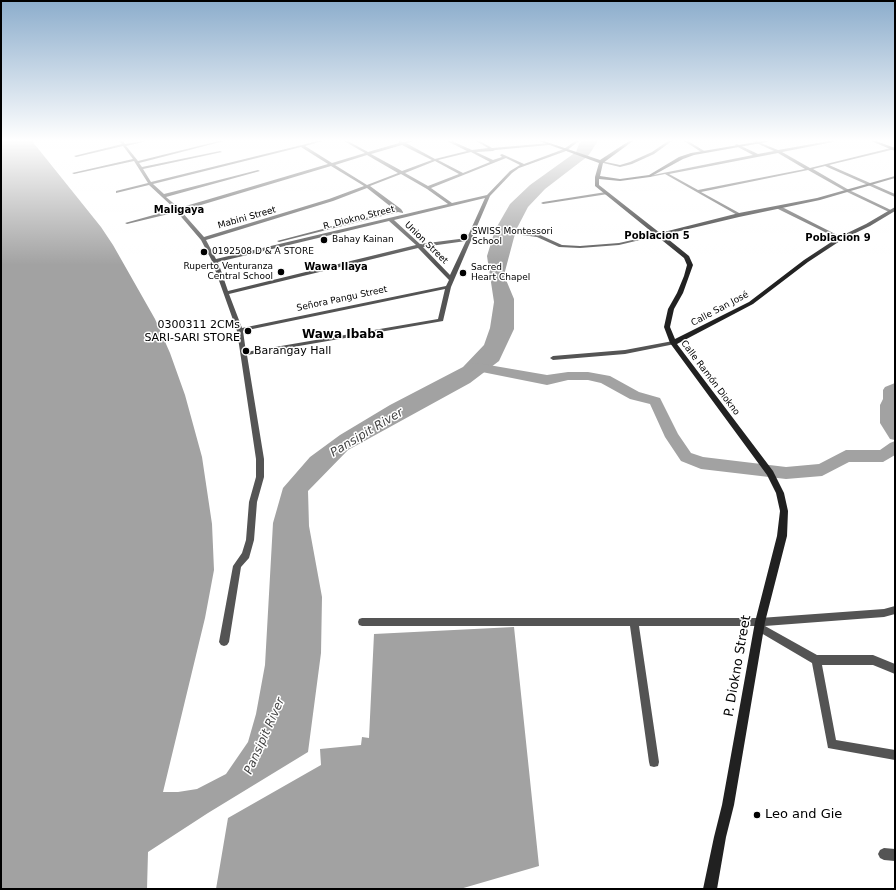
<!DOCTYPE html>
<meta charset="utf-8">
<style>
body{margin:0}
#map{position:relative;width:896px;height:890px;overflow:hidden;background:#fff;font-family:"DejaVu Sans",sans-serif}
canvas{display:block}
.frame{position:absolute;inset:0;border:2px solid #000;pointer-events:none}
</style>
<div id="map">
<canvas width="896" height="890"></canvas>
<div class="frame"></div>
</div>
<script>
const c = document.querySelector('canvas').getContext('2d');
c.lineJoin = 'round';
function fillPath(path, color) { c.fillStyle = color; c.fill(path, 'evenodd'); }
const shape = rows => new Path2D(rows.map(r => 'M' + r).join(''));
function strokePath(path, color, width, dash) { c.strokeStyle = color; c.lineWidth = width; c.lineCap = dash ? 'butt' : 'round'; c.setLineDash(dash || []); c.stroke(path); }
function label(font, color, halo, rows, align = 'center') {
  c.font = font + ' "DejaVu Sans",sans-serif'; c.lineWidth = 3; c.setLineDash([]); c.textBaseline = 'middle'; c.strokeStyle = halo; c.fillStyle = color; for (const [text, x, y, turn = 0] of rows) {
    c.save(); c.translate(x, y); c.rotate((+turn || 0) * Math.PI / 180); c.textAlign = isNaN(turn) ? turn : align; if (halo) c.strokeText(text, 0, 0); c.fillText(text, 0, 0); c.restore();
  }
}
fillPath(shape([
 [1,141,32,141,101,227,113,245,155,319,170,353,185,395,202,457,212,524,214,570,205,618,163,792,178,792,197,789,226,774,248,742,256,714,265,665,273,523,283,488,310,457,340,435,390,405,463,367,484,345,490,328,494,302,487,256,495,230,510,204,530,185,576,152,579,144,582,141,598,141,588,156,545,189,528,207,516,230,504,275,514,299,514,329,499,361,470,383,348,450,308,491,309,526,322,597,321,653,308,752,208,813,148,852,147,889,1,889],
 [514,627,539,866,460,889,216,889,228,818,321,765,320,749,361,745,362,737,369,738,374,634]
]), '#a2a2a2');
fillPath(shape([
 [477,363,547,375,568,372,588,372,610,376,639,392,660,398,678,434,691,453,703,457,786,467,819,464,846,450,880,450,890,443,895,441,895,455,883,462,849,462,822,476,786,479,701,469,681,461,665,437,650,404,630,399,601,383,588,380,568,380,547,385,472,370,470,367,472,364,477,363],
 [895,383,894,405,895,440,890,439,880,423,880,405,883,399,883,390,885,387,895,383]
]), '#a2a2a2');
fillPath(shape([
 [119,141,123,141,125,144,144,141,143,142,126,146,138,161,219,141,224,141,139,163,142,167,220,151,222,152,143,169,151,182,318,141,323,141,305,146,332,163,365,153,344,141,348,141,368,152,399,143,399,141,403,142,412,141,411,142,406,143,435,159,467,151,449,142,448,141,452,141,472,150,488,148,476,141,480,141,492,148,550,143,551,144,549,145,495,150,493,151,476,152,493,160,502,157,500,155,502,154,524,164,564,149,575,141,579,141,566,151,519,168,512,173,490,196,451,287,443,321,247,355,264,459,264,477,257,502,254,540,249,558,241,567,229,642,227,645,224,646,221,645,219,642,233,566,242,553,246,540,249,502,256,477,256,459,237,331,212,261,201,240,177,212,127,224,125,223,175,209,149,185,116,193,116,191,148,183,134,161,74,174,72,173,133,159,123,146,76,157,74,156,122,144,119,141],
 [402,145,432,160,402,171,371,154,402,145],
 [301,147,328,164,179,208,166,197,260,171,258,170,164,194,153,184,301,147],
 [471,152,490,162,463,173,438,160,471,152],
 [367,155,398,173,367,185,335,165,367,155],
 [506,158,520,165,510,171,487,195,452,203,431,188,506,158],
 [435,161,459,174,428,186,405,173,435,161],
 [331,166,364,186,329,199,204,237,181,211,331,166],
 [401,174,427,189,448,204,216,259,206,240,333,201,367,188,395,210,277,241,279,242,398,212,403,213,403,212,401,209,370,186,401,174],
 [485,198,467,238,420,244,394,220,485,198],
 [389,221,416,245,228,291,218,262,389,221],
 [466,241,450,275,423,247,466,241],
 [418,248,449,280,446,286,242,328,229,294,418,248],
 [445,289,438,319,246,352,243,331,445,289],
 [668,141,672,141,654,154,632,164,620,167,599,162,601,161,620,165,630,162,652,152,668,141],
 [684,141,688,141,706,152,703,153,684,141],
 [752,141,756,141,778,150,829,141,835,141,833,142,782,152,810,168,895,147,895,149,829,165,895,194,895,197,825,166,813,169,849,190,893,211,889,212,847,192,808,170,701,192,741,214,741,216,739,216,665,174,650,177,648,176,753,155,736,146,735,145,737,144,758,154,774,151,752,141],
 [778,153,805,169,698,190,669,174,778,153],
 [606,192,608,192,608,194,543,204,541,203,543,202,606,192],
 [776,206,780,206,843,238,839,239,776,208,776,206],
 [522,233,540,235,562,245,580,246,619,243,659,234,661,235,619,245,580,248,559,247,537,237,522,235,522,233],
 [673,341,676,343,675,344,625,354,553,360,550,358,553,356,625,350,673,341],
 [895,606,895,614,884,617,765,626,817,655,873,655,895,664,895,674,873,665,822,665,836,740,895,750,895,760,828,748,812,663,756,630,755,626,639,626,659,762,658,766,654,767,650,766,649,762,630,626,362,626,359,625,358,622,359,619,362,618,760,618,884,609,895,606],
 [884,848,895,849,895,861,884,860,880,858,878,854,880,850,884,848]
]), '#545454');
fillPath(shape([
 [539,141,544,141,600,160,629,141,633,141,603,163,600,176,620,179,649,175,679,157,691,153,762,141,769,141,767,142,694,155,683,159,650,177,620,181,599,179,599,185,660,233,739,213,817,198,895,176,895,178,820,200,739,217,663,235,689,256,693,265,683,293,674,309,670,327,675,339,749,302,804,260,839,237,866,224,895,207,895,211,870,226,843,239,808,262,753,304,677,344,773,471,784,493,788,511,787,536,765,622,734,805,726,837,717,889,703,889,714,837,722,805,755,622,777,536,780,511,776,493,767,475,670,343,664,327,668,309,677,293,684,276,687,265,684,258,595,186,595,177,599,163,539,141],
 [871,141,876,141,895,148,895,151,871,141]
]), '#212121');
const sky = c.createLinearGradient(0, 0, 0, 265);
sky.addColorStop(0, '#8cadcc');
sky.addColorStop(0.53, '#fff');
sky.addColorStop(1, '#ffffff00');
c.fillStyle = sky;
c.fillRect(0, 0, 896, 265);
for (const [x, y, r, color] of [
 [464,237,4,"#000"],
 [324,240,4,"#000"],
 [204,252,4,"#000"],
 [281,272,4,"#000"],
 [463,273,4,"#000"],
 [248,331,4,"#000"],
 [246,351,4,"#000"],
 [757,815,4,"#000"]
]) { const dot = new Path2D(); dot.arc(x, y, r, 0, 2 * Math.PI); c.fillStyle = color; c.fill(dot); strokePath(dot, '#fff', 1.5); }
label('9px', '#000', '#fff', [
 ["Mabini Street",247,218,-16],
 ["R. Diokno Street",359,218,-14],
 ["Union Street",426,243,44],
 ["Señora Pangu Street",342,299,-12],
 ["Calle San José",720,309,-28],
 ["Calle Ramón Diokno",710,378,53]
]);
label('9px', '#000', '#fff', [
 ["SWISS Montessori",472,232],
 ["School",472,242],
 ["Bahay Kainan",332,240],
 ["0192508 D & A STORE",212,252],
 ["Ruperto Venturanza",273,267,"right"],
 ["Central School",273,277,"right"],
 ["Sacred",471,268],
 ["Heart Chapel",471,278]
], 'left');
label('bold 10px', '#000', '#fff', [
 ["Maligaya",179,210],
 ["Poblacion 5",657,236],
 ["Poblacion 9",838,238],
 ["Wawa Ilaya",336,267]
]);
label('11px', '#000', '#fff', [
 ["0300311 2CMs",240,325],
 ["SARI-SARI STORE",240,338],
 ["Barangay Hall",254,351,"left"]
], 'right');
label('bold 12px', '#000', '#fff', [
 ["Wawa Ibaba",343,335]
]);
label('italic 12px', '#434343', '#fff', [
 ["Pansipit River",367,433,-31],
 ["Pansipit River",265,736,-66]
]);
label('13px', '#000', '#fff', [
 ["P. Diokno Street",738,666,-80]
]);
label('13px', '#000', '#fff', [
 ["Leo and Gie",765,815]
], 'left');
</script>
